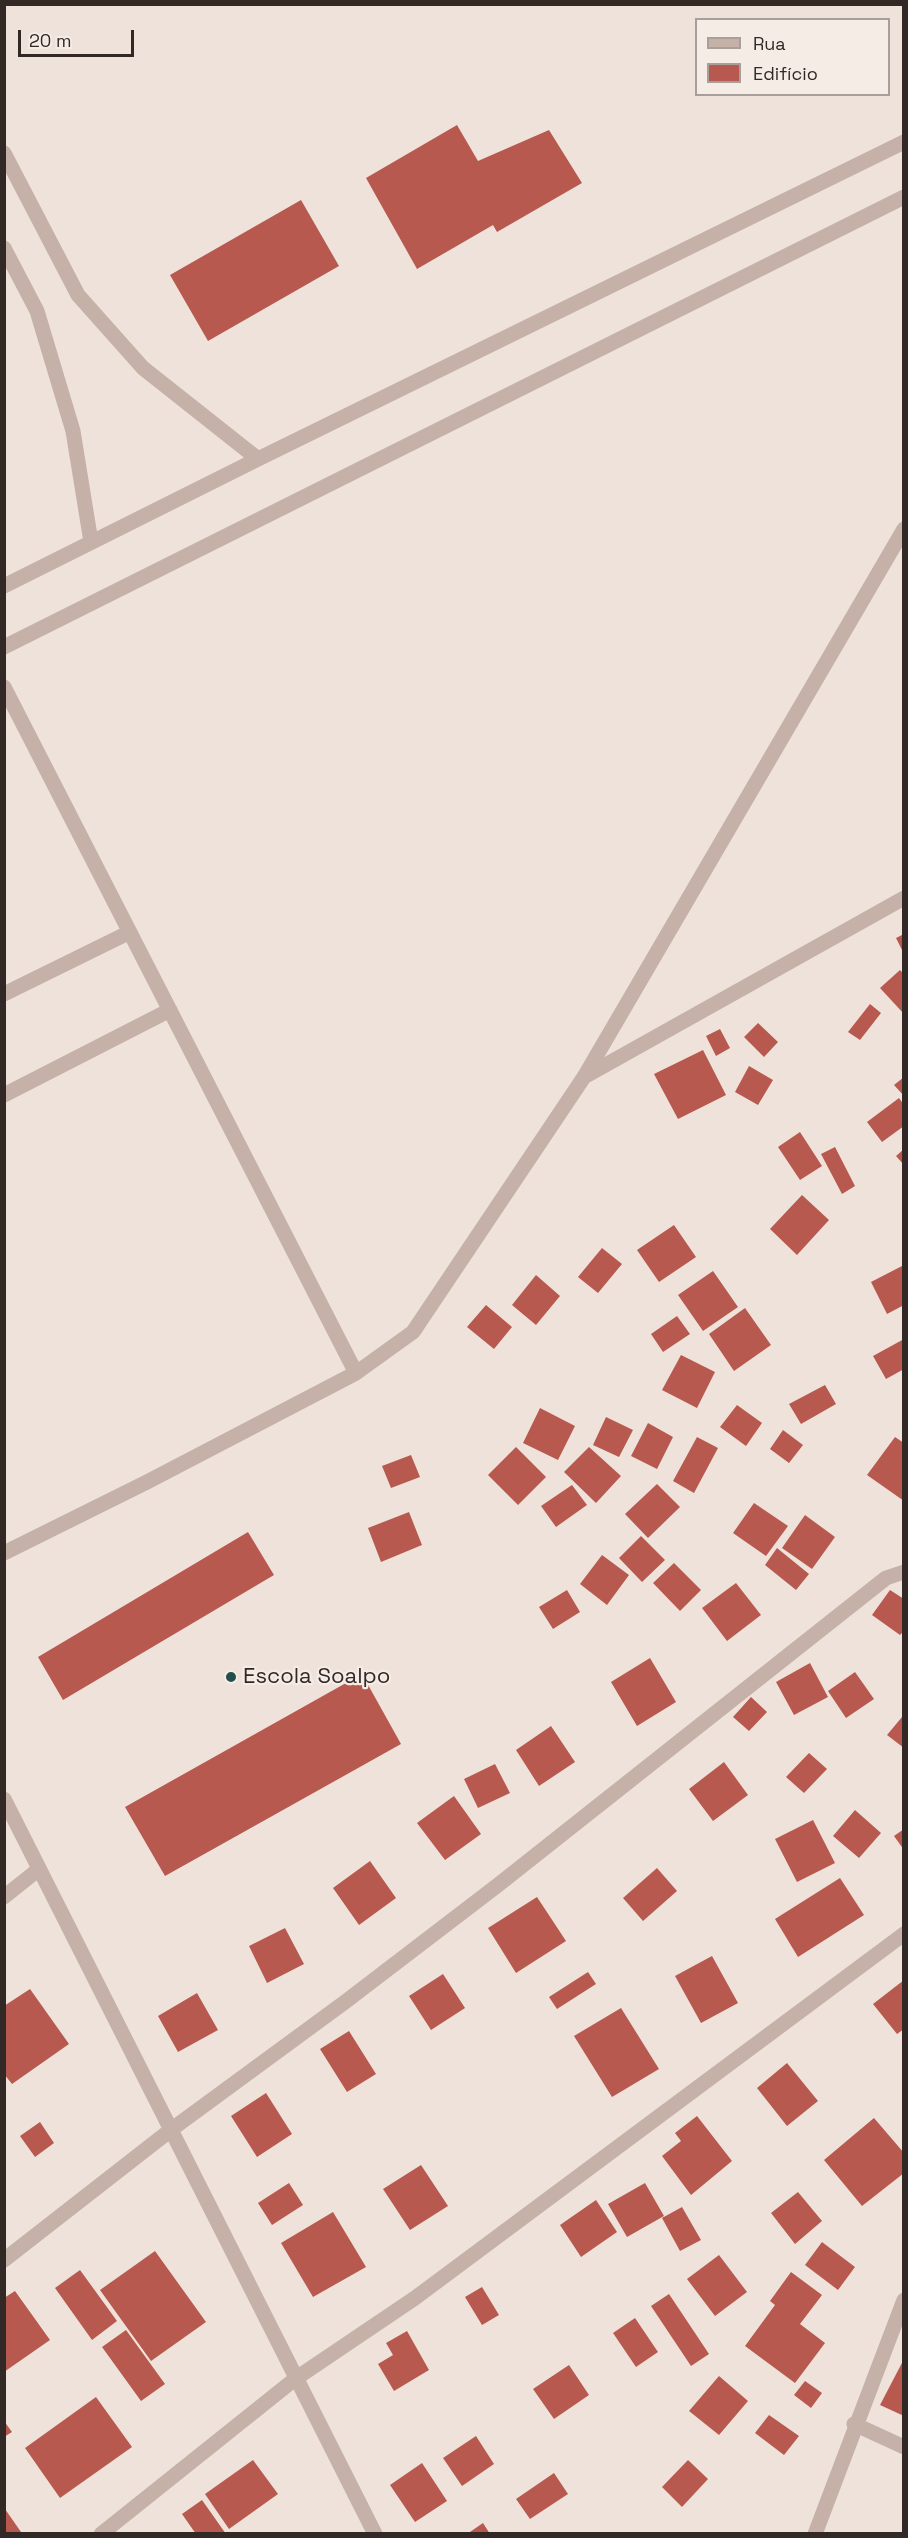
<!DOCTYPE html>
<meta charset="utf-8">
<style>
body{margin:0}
#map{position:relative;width:908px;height:2538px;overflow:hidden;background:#eee2da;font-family:"Space Grotesk",sans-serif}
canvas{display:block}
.frame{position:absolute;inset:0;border:6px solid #322927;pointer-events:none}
.legend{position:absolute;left:695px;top:18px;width:195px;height:78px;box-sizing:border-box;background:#f6ece6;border:2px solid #a89e9a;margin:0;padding:8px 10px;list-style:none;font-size:18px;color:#322927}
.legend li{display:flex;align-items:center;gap:12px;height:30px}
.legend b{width:30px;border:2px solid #a89e9a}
.scale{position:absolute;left:18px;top:30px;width:116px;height:27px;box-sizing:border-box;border:3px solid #322927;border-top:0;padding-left:8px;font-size:18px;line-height:21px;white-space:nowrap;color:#322927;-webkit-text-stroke:4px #f6ece6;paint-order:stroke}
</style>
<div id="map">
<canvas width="908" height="2538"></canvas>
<div class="frame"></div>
<ul class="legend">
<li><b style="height:8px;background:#c5b1a8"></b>Rua</li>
<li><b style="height:16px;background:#b8594f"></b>Edifício</li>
</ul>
<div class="scale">20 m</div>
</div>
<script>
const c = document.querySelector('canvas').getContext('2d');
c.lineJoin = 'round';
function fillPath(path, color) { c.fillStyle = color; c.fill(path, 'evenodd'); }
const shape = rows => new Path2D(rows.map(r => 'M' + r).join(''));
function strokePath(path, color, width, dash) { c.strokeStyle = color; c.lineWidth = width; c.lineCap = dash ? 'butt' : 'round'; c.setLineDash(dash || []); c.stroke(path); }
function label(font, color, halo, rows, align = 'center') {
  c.font = font + ' "Space Grotesk",sans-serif'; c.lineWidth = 4.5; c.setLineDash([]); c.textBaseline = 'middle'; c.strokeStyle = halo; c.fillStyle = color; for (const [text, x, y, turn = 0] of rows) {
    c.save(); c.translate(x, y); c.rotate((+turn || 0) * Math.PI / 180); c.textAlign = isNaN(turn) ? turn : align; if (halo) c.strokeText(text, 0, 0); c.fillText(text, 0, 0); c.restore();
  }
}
fillPath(shape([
 [457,125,478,161,549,130,582,183,497,232,493,225,417,269,366,178],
 [301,200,339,266,208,341,170,275],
 [904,934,904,954,896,938],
 [900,970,904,974,904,1014,880,988],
 [870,1004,881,1013,860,1040,848,1032],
 [758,1023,778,1042,764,1057,744,1037],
 [720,1029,730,1048,716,1056,706,1036],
 [703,1050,726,1095,678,1119,654,1074],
 [749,1066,773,1080,758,1105,735,1092],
 [904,1077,904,1096,894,1085],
 [899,1098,904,1105,904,1126,882,1142,867,1122],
 [800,1132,822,1166,800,1180,778,1147],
 [835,1147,855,1186,842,1194,821,1154],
 [904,1149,904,1165,896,1156],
 [802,1195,829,1220,797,1255,770,1229],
 [674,1225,696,1257,659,1282,637,1250],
 [602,1248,622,1264,598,1293,578,1277],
 [902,1266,904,1305,887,1314,871,1282],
 [713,1271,738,1307,703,1331,678,1295],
 [536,1275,560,1296,536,1325,512,1305],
 [486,1305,512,1327,494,1349,467,1327],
 [745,1308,771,1345,734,1371,709,1334],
 [677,1316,690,1334,663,1352,651,1334],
 [904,1339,904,1369,886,1379,873,1356],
 [681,1355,715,1372,697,1408,662,1390],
 [825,1385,836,1404,801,1424,789,1404],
 [737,1405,762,1423,746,1446,720,1427],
 [540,1408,575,1426,558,1460,523,1443],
 [606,1417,633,1430,619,1457,593,1445],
 [648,1423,673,1437,657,1469,631,1456],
 [783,1430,803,1445,789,1463,770,1449],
 [697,1437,718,1448,694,1493,673,1481],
 [895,1437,904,1443,904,1501,867,1475],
 [516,1447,546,1477,518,1505,488,1475],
 [589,1447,621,1476,596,1503,564,1472],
 [411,1455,420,1477,391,1488,382,1466],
 [657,1484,680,1507,648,1538,625,1514],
 [572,1485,587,1505,556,1527,541,1506],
 [754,1503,788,1526,766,1556,733,1533],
 [409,1512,422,1545,381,1562,368,1528],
 [805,1515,835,1537,812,1569,782,1548],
 [248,1532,274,1575,63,1700,38,1657],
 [641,1536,665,1560,642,1582,619,1558],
 [777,1548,809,1574,796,1590,765,1565],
 [602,1555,629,1575,607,1605,580,1584],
 [674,1563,701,1590,680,1611,653,1583],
 [736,1583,761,1615,727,1641,702,1608],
 [567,1590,580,1612,553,1629,539,1607],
 [890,1590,904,1599,904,1631,900,1635,872,1615],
 [650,1658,676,1702,637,1726,611,1682],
 [810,1663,828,1697,794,1715,776,1682],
 [855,1672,874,1699,846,1718,828,1691],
 [362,1674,401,1744,165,1876,125,1807],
 [751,1697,767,1712,749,1731,733,1717],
 [902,1717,904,1718,904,1748,887,1735],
 [551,1726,575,1762,539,1786,516,1750],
 [809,1753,827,1769,804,1793,786,1777],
 [724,1762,748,1795,713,1821,689,1789],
 [495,1764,510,1793,478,1808,464,1779],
 [454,1796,481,1834,445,1860,417,1823],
 [855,1810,881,1833,859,1858,833,1836],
 [813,1820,835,1863,797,1882,775,1839],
 [904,1829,904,1850,894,1836],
 [370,1861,396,1898,359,1925,333,1888],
 [657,1868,677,1891,643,1921,623,1898],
 [840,1878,864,1915,798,1957,775,1919],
 [537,1897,566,1941,516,1973,488,1928],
 [285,1928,304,1964,267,1983,249,1946],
 [712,1956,738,2003,701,2023,675,1976],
 [588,1972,596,1984,557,2009,549,1997],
 [443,1974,465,2008,431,2030,409,1996],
 [904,1980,904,2029,897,2034,873,2004],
 [30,1989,69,2044,12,2084,4,2074,4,2006],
 [197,1993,218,2030,178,2052,158,2016],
 [621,2008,659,2069,612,2097,574,2036],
 [349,2031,376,2074,347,2092,320,2049],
 [787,2063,818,2101,787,2126,757,2088],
 [266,2093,292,2134,257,2157,231,2116],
 [697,2116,732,2161,691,2195,662,2156,681,2141,675,2133],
 [874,2118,904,2153,904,2173,862,2206,824,2160],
 [40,2122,54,2143,35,2157,20,2136],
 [421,2165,448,2206,410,2230,383,2189],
 [289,2183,303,2205,272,2225,258,2203],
 [645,2183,664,2216,627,2237,608,2204],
 [798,2192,822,2221,795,2244,771,2213],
 [596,2200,617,2232,581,2257,560,2225],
 [682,2207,701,2240,680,2251,662,2218],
 [333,2212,366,2267,313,2297,281,2243],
 [822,2242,855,2267,838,2290,805,2265],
 [155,2251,206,2322,151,2361,100,2290],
 [719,2255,747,2292,715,2316,687,2279],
 [80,2270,117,2321,92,2340,55,2288],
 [791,2272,822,2295,800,2324,825,2343,795,2383,745,2346,775,2305,770,2301],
 [482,2287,499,2315,482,2325,465,2297],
 [15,2291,50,2340,4,2372,4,2298],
 [669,2294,709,2354,691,2366,651,2306],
 [635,2318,658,2352,636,2367,613,2333],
 [126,2330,165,2384,141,2401,102,2347],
 [407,2331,429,2370,394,2391,378,2364,393,2355,386,2343],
 [904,2359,904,2416,880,2405],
 [569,2365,589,2395,554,2419,533,2389],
 [719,2376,748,2401,719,2435,689,2411],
 [805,2381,822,2393,811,2408,794,2395],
 [96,2397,132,2447,60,2498,25,2448],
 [769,2415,799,2436,784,2455,755,2433],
 [4,2421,12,2432,4,2437],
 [476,2436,494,2464,462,2486,443,2458],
 [253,2460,278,2494,229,2529,205,2494],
 [688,2460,708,2479,682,2507,662,2487],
 [422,2463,447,2501,415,2522,390,2485],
 [554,2473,568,2494,530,2519,516,2499],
 [202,2500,226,2534,196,2534,182,2514],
 [5,2509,21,2532,18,2534,5,2534],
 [483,2523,490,2534,467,2534]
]), '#b8594f');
strokePath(shape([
 [4,153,78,295,143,368,258,459],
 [4,248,37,311,73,431,91,542],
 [4,586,258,459,904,142],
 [4,647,904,197],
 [4,687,356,1373],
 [4,994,130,932],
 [584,1077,904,898],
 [4,1095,170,1010],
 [4,1553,147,1482,356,1373,413,1332,584,1077,904,529],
 [4,1799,375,2534],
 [4,1897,39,1869],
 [4,2260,172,2129,345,2002,498,1885,886,1578,904,1572],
 [854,2424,904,2447],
 [101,2534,295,2379,415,2298,904,1934],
 [815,2534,904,2300]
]), '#c5b1a8', 15);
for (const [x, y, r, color] of [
 [231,1677,6,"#224f4b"]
]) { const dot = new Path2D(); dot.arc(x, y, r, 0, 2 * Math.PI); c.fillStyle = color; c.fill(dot); strokePath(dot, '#f6ece6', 2); }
label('22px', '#322927', '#f6ece6', [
 ["Escola Soalpo",243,1677]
], 'left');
</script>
